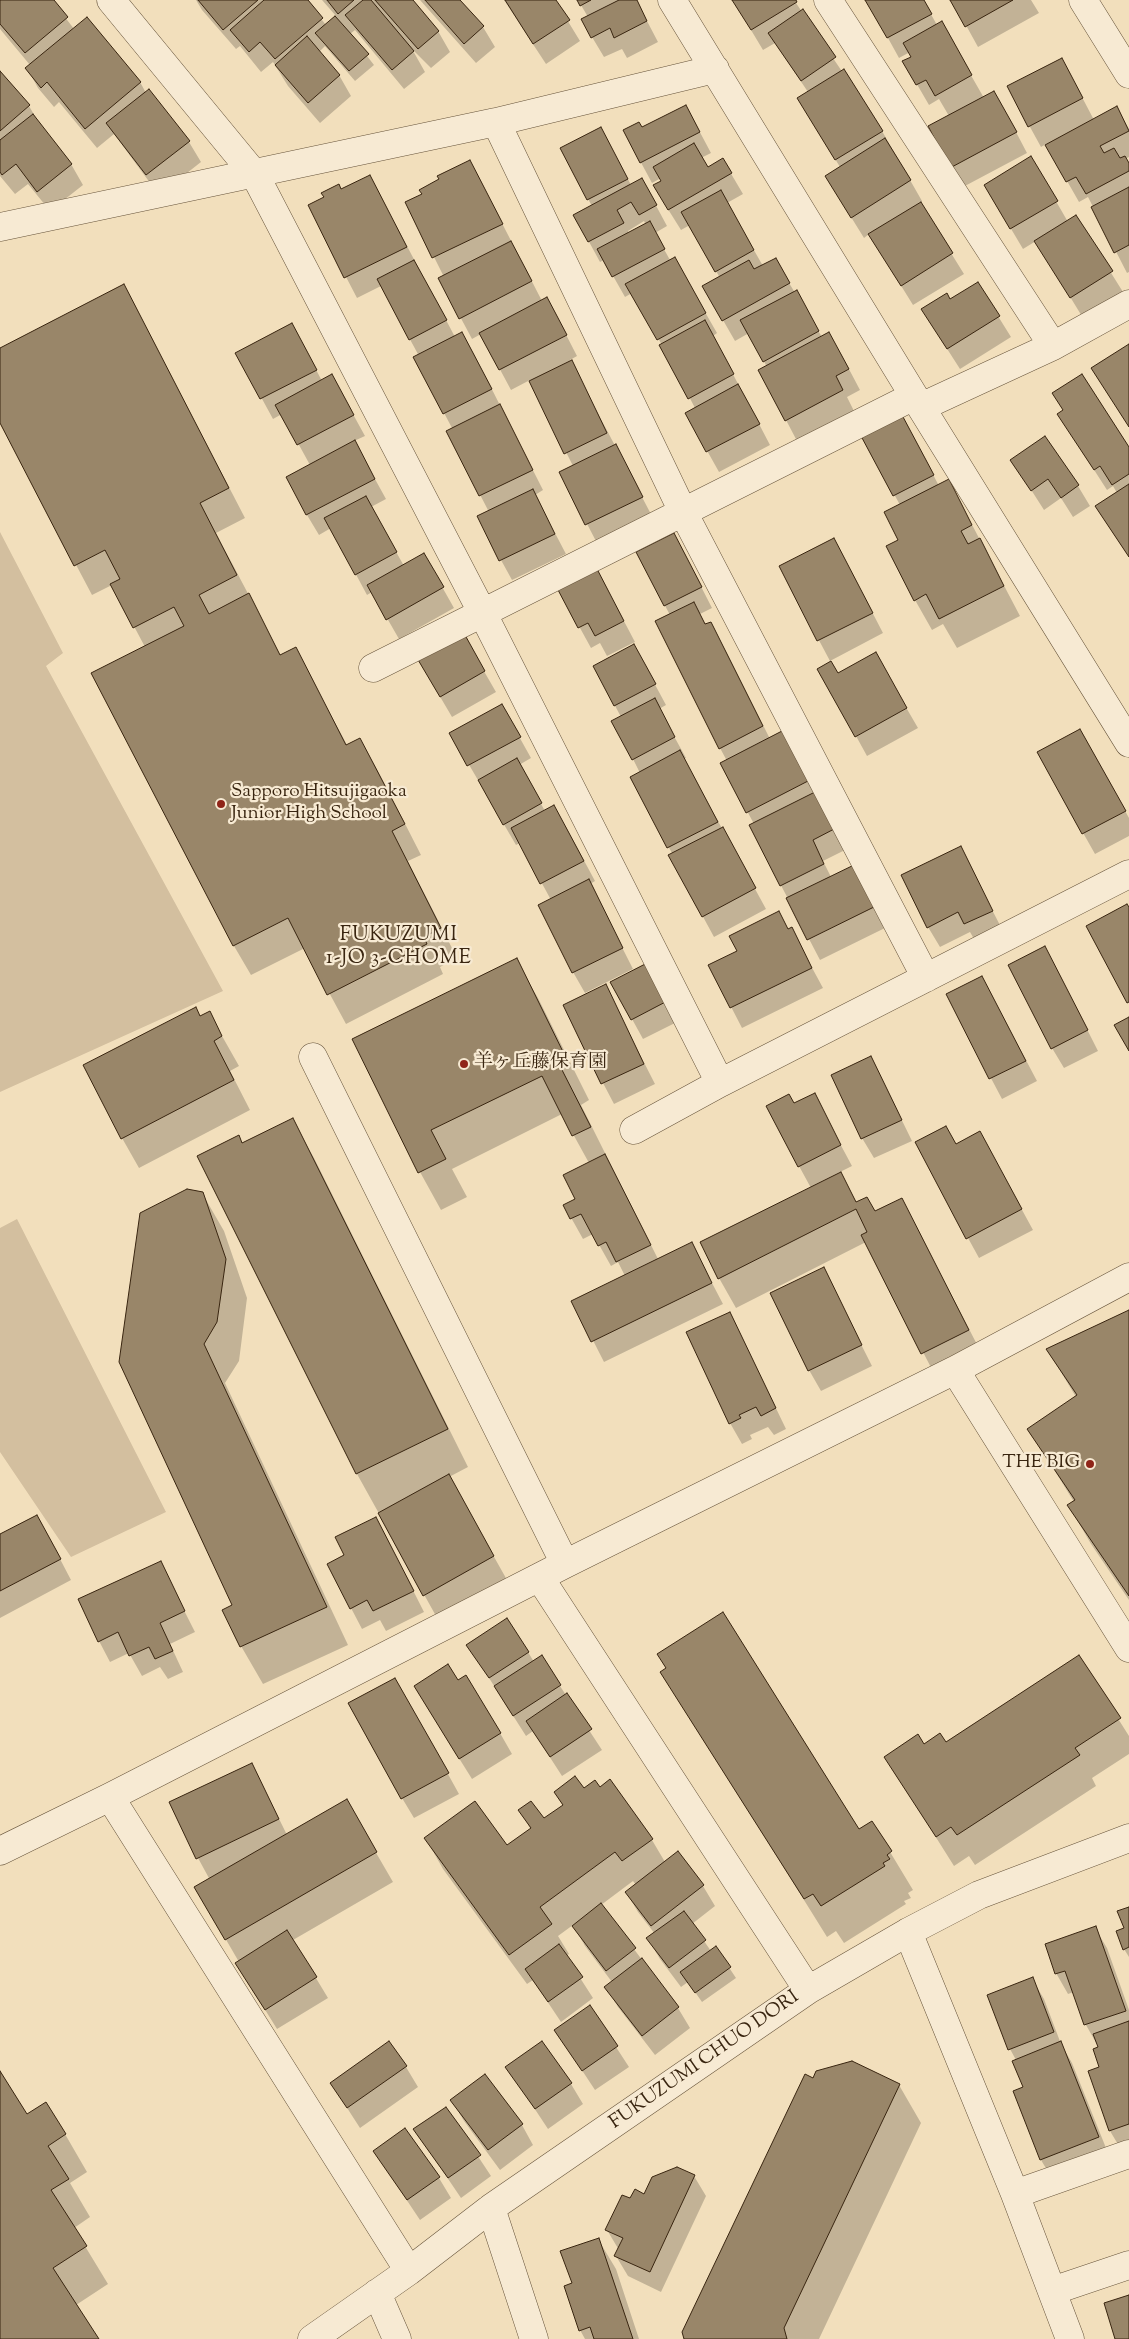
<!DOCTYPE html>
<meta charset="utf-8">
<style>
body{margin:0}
canvas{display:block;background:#f2dfbc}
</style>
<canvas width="1129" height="2339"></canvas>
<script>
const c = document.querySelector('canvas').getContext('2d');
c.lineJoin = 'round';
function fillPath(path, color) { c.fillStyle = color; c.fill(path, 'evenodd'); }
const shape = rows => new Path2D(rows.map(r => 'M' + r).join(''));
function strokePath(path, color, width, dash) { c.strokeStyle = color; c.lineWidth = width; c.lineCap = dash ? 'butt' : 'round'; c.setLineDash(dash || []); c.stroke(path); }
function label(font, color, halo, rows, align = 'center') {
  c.font = font + ' "Sorts Mill Goudy","Noto Serif JP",serif'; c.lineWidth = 4.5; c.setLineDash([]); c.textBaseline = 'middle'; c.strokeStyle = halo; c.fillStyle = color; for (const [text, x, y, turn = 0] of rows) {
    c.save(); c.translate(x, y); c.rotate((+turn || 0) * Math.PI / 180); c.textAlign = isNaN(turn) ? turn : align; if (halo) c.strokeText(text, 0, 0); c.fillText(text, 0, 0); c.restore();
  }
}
fillPath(shape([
 [0,532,63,653,46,666,223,991,0,1092],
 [17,1219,166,1512,71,1557,0,1452,0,1228]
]), '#d3bf9f');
fillPath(shape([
 [0,0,52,0,74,29,140,82,146,93,149,91,189,142,201,162,159,195,114,134,97,148,59,102,54,107,38,88,27,68,30,65,0,29],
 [196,0,306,0,326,25,336,16,322,0,411,0,438,31,450,52,431,68,412,49,425,72,404,89,355,30,350,34,374,65,355,81,325,46,319,52,339,75,351,96,320,123,288,86,273,62,261,72,240,46,236,49,202,10],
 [420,0,459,0,483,27,495,47,476,63],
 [504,0,555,0,580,41,546,64],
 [578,0,636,0,658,42,627,58,622,49,604,57,592,37,588,17],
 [733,0,794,0,882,131,922,201,920,203,964,274,913,305,869,234,864,238,838,196,840,167,810,118,808,92,775,43,763,50],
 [867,0,923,0,937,25,941,23,984,98,1006,113,1027,153,963,187,951,167,949,116,939,99,929,105,904,62,912,57,910,52,899,58],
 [952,0,1031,0,1039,13,978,47],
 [0,73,29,106,39,123,71,164,83,185,50,211,28,184,15,194,0,176],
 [1073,80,1094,120,1117,108,1129,129,1129,157,1125,159,1129,166,1129,272,1127,273,1088,197,1079,202,1046,144,1041,147,1008,87],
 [686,106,711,153,701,158,707,169,723,160,743,194,727,203,763,266,775,260,822,337,841,354,860,390,847,397,854,411,797,441,786,420,767,367,749,333,735,341,704,287,720,278,690,225,681,230,666,206,663,181,661,178,652,183,624,131,642,129],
 [612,149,631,185,653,200,667,226,655,233,670,260,674,258,717,333,713,336,770,445,719,472,686,413,695,408,662,345,632,293,625,297,604,260,600,262,575,216,592,206,588,199],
 [644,221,646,225,629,234,628,231],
 [1031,158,1068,222,1076,217,1123,292,1083,318,1036,241,1023,249,985,185],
 [470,161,542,301,558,319,577,356,570,360,653,518,598,545,560,472,573,466,530,380,511,390,481,334,472,339,440,279,444,277,407,203,423,195],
 [370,176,455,337,462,334,474,354,543,490,535,495,566,554,512,580,501,560,489,512,447,431,452,428,415,358,419,356,381,286,357,298,309,206],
 [978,284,1011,337,960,369,935,330,950,301],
 [124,285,245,518,216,533,281,656,295,648,347,745,360,739,377,769,421,855,408,861,457,958,440,967,443,974,346,1024,305,948,251,975,234,946,93,674,145,647,112,585,92,595,0,421,0,349],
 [303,345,322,381,343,396,365,436,354,441,386,499,371,507,404,566,424,555,454,608,399,639,372,592,367,595,331,528,319,535,307,515,287,477,310,465,282,414,273,419,237,353],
 [1064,411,1129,449,1129,557,1109,526,1117,493,1113,486,1107,490,1071,434],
 [913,436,939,486,949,481,1020,616,957,648,943,624,932,630,915,600,899,540,900,505,863,437],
 [1012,460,1078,486,1090,506,1073,517,1061,498,1044,510],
 [637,553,685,555,712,608,700,614,706,625,710,623,727,653,770,739,782,733,849,848,823,861,831,877,855,866,887,927,820,960,750,826,754,824,722,764,727,761,720,748,670,615],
 [845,560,883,633,830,661,780,567],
 [558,588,607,589,635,642,607,656,600,643,591,648],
 [459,628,496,692,452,717,415,654],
 [875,654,918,728,867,756,856,736,838,675],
 [594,666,645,666,666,705,659,709,686,758,684,759,766,909,714,937,670,856,673,855,631,777,640,773,633,759,621,717],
 [502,706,531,758,519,765,545,811,566,827,595,881,590,884,633,969,585,993,573,972,551,900,520,843,516,845,451,734],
 [1092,751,1129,818,1129,836,1095,854,1038,753],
 [960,848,1003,931,977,944,970,932,940,947,928,927],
 [791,929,823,988,742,1028,710,966],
 [516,960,538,998,589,1100,581,1105,658,1259,691,1243,723,1304,604,1362,573,1301,625,1276,618,1262,611,1266,593,1234,583,1239,564,1205,576,1199,589,1163,562,1114,452,1169,467,1197,441,1210,420,1172,354,1040],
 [652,962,683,1019,643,1039,632,1019],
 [1056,968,1098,1051,1064,1068,1052,1048],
 [982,977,1037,1081,1002,1099,947,995],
 [605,986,655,1084,614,1104,603,1083],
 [209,1013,239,1066,230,1071,250,1110,139,1168,122,1138],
 [871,1057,912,1141,874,1158,862,1138],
 [814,1095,852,1166,840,1172,857,1203,875,1213,902,1199,985,1360,939,1383,866,1242,736,1308,719,1278,811,1188,799,1166,794,1105],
 [292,1120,314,1158,468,1467,449,1477,511,1587,441,1625,357,1474,198,1156,238,1136,243,1144],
 [956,1146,991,1153,1033,1230,979,1258,968,1238],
 [202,1193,224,1231,247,1298,239,1361,225,1383,348,1645,263,1684,241,1646,234,1606,120,1361],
 [823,1269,872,1366,821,1391,809,1370],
 [1129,1311,1129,1600,1091,1544,1069,1506,1074,1502,1029,1429,1076,1397,1047,1349],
 [730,1313,786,1429,774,1435,768,1427,750,1435,752,1439,742,1444,730,1423],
 [0,1536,48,1536,71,1580,0,1618],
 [387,1539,424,1612,386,1631,380,1620,362,1629,351,1608,346,1556],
 [160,1563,195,1632,170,1644,183,1672,168,1679,160,1667,142,1676,129,1653,110,1662,99,1641],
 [468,1645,528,1652,534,1662,560,1686,602,1750,562,1776,533,1731,526,1736],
 [1079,1657,1129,1736,1129,1754,1092,1778,1096,1786,975,1865,969,1856,954,1866,886,1758,945,1744],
 [662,1672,858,1830,872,1822,913,1890,908,1893,911,1898,904,1901,906,1904,844,1943,836,1931,827,1937],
 [457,1682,500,1733,512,1754,472,1779,427,1707],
 [407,1700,459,1794,414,1818,402,1798],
 [252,1764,287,1835,346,1801,393,1882,293,1940,328,1998,277,2029,236,1963,239,1962,196,1888,210,1880,198,1858],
 [583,1790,652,1840,665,1862,678,1853,703,1886,715,1906,692,1924,711,1951,716,1948,736,1978,702,2002,688,1982,681,1987,660,1959,648,1939,655,1934,638,1912,626,1892,636,1885,633,1881,601,1905,678,2008,690,2028,655,2055,618,2007,606,1987,612,1982,585,1946,573,1925,558,1936,569,1954,566,1956,593,1998,561,2022,533,1980,527,1984,443,1869,426,1839,507,1847,531,1830,520,1811,543,1820,563,1806,555,1792],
 [1129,1908,1129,1957,1124,1949],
 [1095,1928,1107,1948,1129,2010,1129,2149,1122,2151,1110,2131,1099,2048,1086,2025,1074,1992,1068,1994,1056,1973],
 [1032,1979,1044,1999,1061,2044,1072,2063,1110,2158,1053,2180,1041,2160,1014,2092,1024,2088,1016,2060,1010,2049],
 [590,2007,629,2067,595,2090,556,2031],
 [406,2067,418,2087,360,2128,331,2083],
 [507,2067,571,2084,583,2104,548,2129],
 [0,2074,27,2116,65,2134,87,2172,70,2183,90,2217,74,2228,108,2284,76,2305,98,2339,0,2339],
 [814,2080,899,2085,921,2123,819,2339,686,2339],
 [452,2101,522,2125,533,2145,500,2170,464,2121],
 [446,2108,491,2176,461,2198,415,2130],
 [374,2151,439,2178,451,2198,420,2220],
 [694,2176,706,2196,661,2292,628,2276,616,2256,619,2250,607,2230,631,2200],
 [598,2239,616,2269,639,2339,585,2339,580,2330,573,2284]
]), '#0003');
const building = shape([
 [0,0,54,0,68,17,25,53,0,24,0,0],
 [198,0,258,0,223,30,198,0],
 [264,0,308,0,323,18,275,59,260,42,249,52,230,30,264,0],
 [327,0,354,0,338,14,327,0],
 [363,0,371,0,414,51,392,70,345,15,363,0],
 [375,0,413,0,439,31,418,49,375,0],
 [425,0,460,0,484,26,464,44,425,0],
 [505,0,556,0,570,20,533,44,505,0],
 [577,0,591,0,580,6,577,0],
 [619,0,637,0,647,21,614,38,610,28,591,38,581,19,619,0],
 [732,0,796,0,797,2,751,30,732,0],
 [865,0,924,0,932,14,887,38,865,0],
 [950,0,1013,0,965,27,950,0],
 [803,9,836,57,801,81,768,33,803,9],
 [335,16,369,54,349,71,315,33,335,16],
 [87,17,141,82,85,129,47,82,41,88,25,68,87,17],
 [942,21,972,75,935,96,926,80,916,85,902,61,911,57,903,43,942,21],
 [307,36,340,75,308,103,275,65,307,36],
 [1062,58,1083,98,1028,127,1007,86,1062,58],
 [844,69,883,131,835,160,797,98,844,69],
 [0,71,30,105,0,131,0,71],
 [149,89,190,141,146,175,106,123,149,89],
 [994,91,1017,132,950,168,928,126,994,91],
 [686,105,700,132,640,163,623,130,639,122,642,127,686,105],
 [1117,106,1129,131,1100,146,1104,153,1114,148,1120,158,1125,156,1129,163,1129,171,1086,194,1076,177,1066,182,1045,145,1117,106],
 [33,114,72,164,37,192,16,164,2,175,0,172,0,140,33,114],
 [601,127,628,179,587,200,560,148,601,127],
 [885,138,911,180,851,218,825,176,885,138],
 [694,143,708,167,723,158,732,173,668,210,653,185,661,181,653,167,694,143],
 [1031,156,1058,201,1010,229,984,185,1031,156],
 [470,160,503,224,432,258,405,202,422,194,419,190,439,179,437,176,470,160],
 [370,175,407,247,344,278,308,205,324,197,321,193,339,184,341,189,370,175],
 [642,178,657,205,639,215,631,202,617,210,624,223,588,242,573,215,642,178],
 [1129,187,1129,245,1114,253,1091,207,1129,187],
 [721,190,754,250,715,272,681,212,721,190],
 [921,202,953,253,901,286,868,234,921,202],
 [1076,215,1113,271,1070,298,1034,241,1076,215],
 [650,221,665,249,612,277,597,249,650,221],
 [511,241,532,281,459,319,438,278,511,241],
 [675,257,706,313,657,340,625,284,675,257],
 [776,258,790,283,722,321,702,286,749,260,754,269,776,258],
 [414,260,447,320,409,340,377,279,414,260],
 [978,282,1000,316,947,349,921,309,947,293,950,299,978,282],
 [124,284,229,488,200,503,237,575,199,595,209,614,249,593,280,655,296,647,346,745,360,738,405,824,392,831,441,928,424,937,427,944,327,995,288,918,233,946,91,673,184,626,174,607,133,628,110,584,120,579,105,550,74,566,0,423,0,348,124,284],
 [797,290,819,331,763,362,740,320,797,290],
 [547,297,567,335,499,370,479,333,547,297],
 [705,320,734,374,688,399,659,345,705,320],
 [292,323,317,370,260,399,235,353,292,323],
 [462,332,492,389,443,414,413,357,462,332],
 [829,332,849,369,836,376,843,390,785,421,758,370,829,332],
 [1129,344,1129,427,1091,368,1129,344],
 [572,360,607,433,564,454,529,381,572,360],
 [332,374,354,415,297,445,275,405,332,374],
 [1082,374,1129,447,1129,474,1112,485,1100,466,1094,470,1057,414,1063,410,1052,393,1082,374],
 [738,384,760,424,706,452,685,413,738,384],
 [500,404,533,470,479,496,446,431,500,404],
 [902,415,934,475,893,496,861,436,902,415],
 [1045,436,1079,485,1061,498,1048,479,1031,491,1010,460,1045,436],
 [355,440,375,479,306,515,286,477,355,440],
 [616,444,643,497,585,525,559,472,616,444],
 [949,479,972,525,961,531,968,544,980,538,1004,586,939,619,926,594,914,601,886,546,898,540,884,512,949,479],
 [1129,484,1129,557,1095,506,1129,484],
 [533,489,555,534,499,561,477,516,533,489],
 [366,496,397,552,355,575,324,518,366,496],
 [674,533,702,587,664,606,636,552,674,533],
 [834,538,873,613,817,641,779,566,834,538],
 [424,553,444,587,386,620,367,585,424,553],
 [596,567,624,621,595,636,588,623,578,628,557,588,596,567],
 [694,602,705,624,711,622,763,726,719,749,655,621,694,602],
 [460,626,485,671,440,697,414,653,460,626],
 [634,644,656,684,614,706,593,666,634,644],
 [876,652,907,708,855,737,817,669,831,661,838,673,876,652],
 [655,698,675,737,632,760,611,721,655,698],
 [502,704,521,737,467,766,449,733,502,704],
 [1080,729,1126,811,1082,834,1037,752,1080,729],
 [782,731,808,781,746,813,720,763,782,731],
 [680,750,718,822,667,848,630,777,680,750],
 [517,758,542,803,503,825,478,780,517,758],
 [819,790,838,827,813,840,824,864,780,886,749,825,819,790],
 [554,805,584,861,540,884,511,828,554,805],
 [723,827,756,888,702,917,668,855,723,827],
 [961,846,993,911,964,924,958,912,927,928,901,875,961,846],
 [856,864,876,906,807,940,786,898,856,864],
 [589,879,623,948,572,973,538,905,589,879],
 [1127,904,1129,907,1129,1002,1127,1003,1086,926,1127,904],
 [779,911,788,929,792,927,812,968,730,1008,708,965,737,951,729,936,779,911],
 [1045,946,1088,1030,1051,1049,1008,965,1045,946],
 [517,958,568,1062,560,1066,591,1127,572,1136,542,1076,431,1130,446,1159,418,1173,352,1039,517,958],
 [653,960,673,998,631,1020,610,982,653,960],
 [982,976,1026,1061,989,1079,946,994,982,976],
 [606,984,644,1064,601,1084,563,1005,606,984],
 [196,1007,200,1016,210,1011,222,1036,214,1041,234,1080,121,1139,83,1065,196,1007],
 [1129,1017,1129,1051,1114,1025,1129,1017],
 [871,1056,902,1120,861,1139,831,1075,871,1056],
 [815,1093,841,1145,798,1167,766,1106,789,1094,794,1103,815,1093],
 [293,1118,448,1429,356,1474,197,1156,239,1135,242,1143,293,1118],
 [946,1126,956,1144,980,1131,1022,1209,966,1239,915,1142,946,1126],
 [605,1154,651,1245,616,1262,606,1242,598,1246,581,1214,570,1219,563,1205,575,1199,563,1175,605,1154],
 [841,1172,856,1202,867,1197,875,1211,902,1198,969,1330,921,1354,861,1235,867,1232,856,1209,718,1279,700,1242,841,1172],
 [187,1189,203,1192,226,1259,217,1322,204,1344,327,1607,240,1647,222,1610,232,1605,119,1362,140,1213,187,1189],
 [692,1242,712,1283,591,1342,571,1301,692,1242],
 [824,1267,862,1345,808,1371,770,1293,824,1267],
 [1129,1310,1129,1596,1067,1505,1075,1500,1027,1429,1077,1395,1046,1349,1129,1310],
 [730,1312,776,1408,761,1416,756,1407,739,1415,741,1418,729,1424,686,1332,730,1312],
 [449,1474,494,1556,423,1596,378,1513,449,1474],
 [37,1515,61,1559,0,1591,0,1534,37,1515],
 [376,1517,414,1591,373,1611,367,1600,350,1609,327,1564,344,1555,335,1537,376,1517],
 [161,1561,185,1611,160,1623,173,1651,155,1659,149,1647,129,1656,118,1632,98,1642,78,1599,161,1561],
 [723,1612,859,1829,872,1821,892,1851,887,1855,890,1859,883,1863,885,1866,821,1906,813,1894,804,1899,660,1672,666,1668,657,1654,723,1612],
 [507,1618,529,1652,489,1678,466,1645,507,1618],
 [542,1655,561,1685,513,1716,494,1686,542,1655],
 [1079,1655,1121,1718,1075,1748,1080,1755,957,1835,951,1827,936,1837,884,1757,918,1734,924,1744,940,1733,946,1742,1079,1655],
 [448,1664,458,1680,466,1675,501,1733,459,1759,414,1686,448,1664],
 [395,1678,449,1773,401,1799,348,1703,395,1678],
 [567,1693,592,1729,550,1757,526,1721,567,1693],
 [252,1763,279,1819,196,1859,169,1802,252,1763],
 [575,1776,584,1788,595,1780,600,1787,610,1779,653,1839,622,1861,615,1852,540,1907,552,1924,509,1955,424,1838,475,1801,507,1845,531,1828,518,1810,531,1801,544,1818,563,1805,554,1792,575,1776],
 [347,1799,377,1852,225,1940,194,1887,347,1799],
 [678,1851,704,1885,651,1926,625,1892,678,1851],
 [601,1903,636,1948,606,1971,572,1926,601,1903],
 [1129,1907,1129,1947,1123,1950,1116,1931,1124,1928,1117,1911,1129,1907],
 [684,1911,706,1940,669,1968,646,1938,684,1911],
 [1096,1926,1126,2011,1084,2025,1065,1971,1055,1974,1045,1944,1096,1926],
 [287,1930,317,1977,265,2010,235,1963,287,1930],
 [559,1944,583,1977,548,2002,525,1969,559,1944],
 [716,1946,731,1967,695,1993,680,1972,716,1946],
 [642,1958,679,2007,642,2036,604,1987,642,1958],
 [1033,1977,1054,2032,1008,2050,987,1995,1033,1977],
 [590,2005,618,2046,582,2071,554,2030,590,2005],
 [1129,2021,1129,2124,1109,2131,1088,2071,1099,2067,1093,2049,1098,2047,1093,2034,1129,2021],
 [389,2041,407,2066,347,2108,330,2083,389,2041],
 [542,2041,572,2083,535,2109,505,2067,542,2041],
 [1061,2041,1099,2137,1040,2160,1013,2091,1023,2087,1012,2061,1061,2041],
 [852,2061,900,2084,784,2328,787,2339,684,2339,682,2332,805,2074,813,2078,816,2071,852,2061],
 [0,2071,27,2114,46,2102,66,2134,48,2146,69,2179,51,2190,87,2246,53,2268,99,2339,0,2339,0,2071],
 [485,2074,523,2124,488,2150,450,2100,485,2074],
 [446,2107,481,2155,448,2178,413,2129,446,2107],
 [405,2128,440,2177,407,2200,373,2151,405,2128],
 [677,2167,695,2175,650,2272,614,2256,623,2238,605,2230,622,2195,630,2198,635,2189,644,2194,652,2177,677,2167],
 [599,2238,633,2339,594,2339,590,2327,579,2331,564,2286,572,2283,560,2251,599,2238],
 [1129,2295,1129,2339,1115,2339,1104,2303,1129,2295]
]);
fillPath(building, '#998669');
strokePath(building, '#392510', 1);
const minor = shape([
 [111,0,255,175,483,614,720,1083],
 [672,0,914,396,1129,743],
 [828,0,1053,346],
 [1083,0,1129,74],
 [496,122,683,512,926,978],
 [0,227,496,122,715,69],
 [921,407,1053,346,1129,304],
 [373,668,914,396],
 [313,1057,565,1564],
 [634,1130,720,1083,1129,874],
 [955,1370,1129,1648],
 [540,1578,808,1990],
 [110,1797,409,2271],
 [0,1851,110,1797,565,1564,955,1370,1129,1277],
 [908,1932,1015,2194,1070,2339],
 [1015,2194,1129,2154],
 [491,2208,534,2339],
 [1052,2291,1129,2265],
 [377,2293,397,2339],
 [312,2339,409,2271,491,2208,808,1990,908,1932,979,1895,1129,1838]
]);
strokePath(minor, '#67543b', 29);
strokePath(minor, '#f7ead3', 28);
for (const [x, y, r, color] of [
 [221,804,5,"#8f2418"],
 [464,1064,5,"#8f2418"],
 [1090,1464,5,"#8f2418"]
]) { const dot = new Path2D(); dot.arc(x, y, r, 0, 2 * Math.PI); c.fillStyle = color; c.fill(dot); strokePath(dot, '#f7ead3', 2); }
label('19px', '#392510', '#f7ead3', [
 ["Sapporo Hitsujigaoka",231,793],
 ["Junior High School",231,815],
 ["羊ヶ丘藤保育園",474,1064],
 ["THE BIG",1080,1464,"right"]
], 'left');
label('19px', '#392510', '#f7ead3', [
 ["FUKUZUMI CHUO DORI",705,2061,-35]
]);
c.letterSpacing = '1px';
label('20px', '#392510', '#f7ead3', [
 ["FUKUZUMI",399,937],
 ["1-JO 3-CHOME",399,960]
]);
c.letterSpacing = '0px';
</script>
